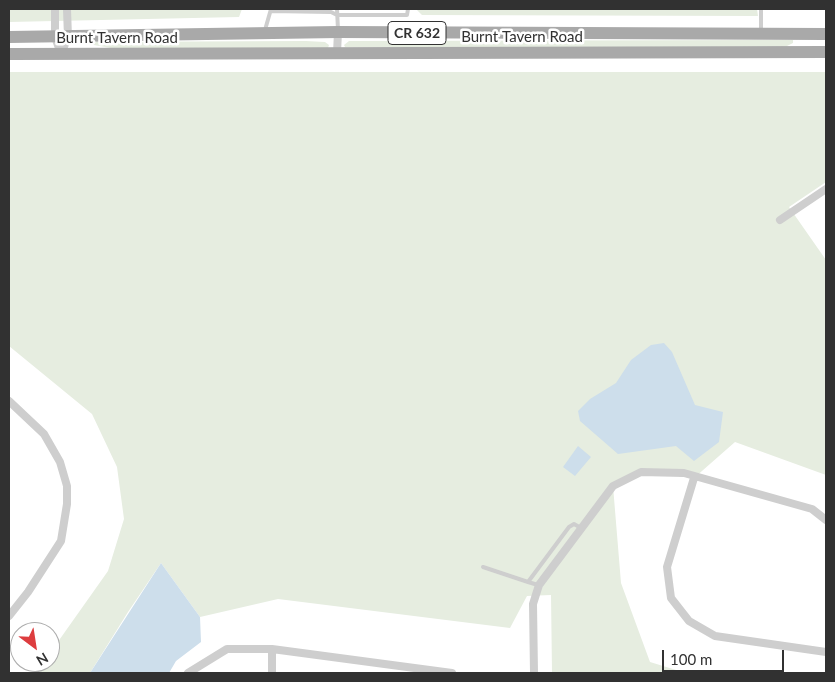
<!DOCTYPE html>
<style>
body{margin:0}
#map{position:relative;width:835px;height:682px;overflow:hidden;background:#fff;font-family:Lato,sans-serif}
canvas{display:block}
.frame{position:absolute;inset:0;border:10px solid #313131;pointer-events:none}
.north{position:absolute;left:10px;top:622px;width:50px;height:50px;box-sizing:border-box;background:#fff;border:1px solid #adadad;border-radius:50%;rotate:149deg;font-size:14px;font-weight:700;line-height:20px;text-align:center;color:#313131}
.north::after{content:'';display:block;margin:auto;width:18px;height:22px;background:#dd3d3f;clip-path:polygon(50% 0,100% 100%,50% 72%,0 100%)}
.scale{position:absolute;left:662px;top:650px;width:122px;height:22px;box-sizing:border-box;border:2px solid #313131;border-top:0;padding-left:6px;font-size:15px;line-height:18px;white-space:nowrap;color:#313131;-webkit-text-stroke:4px #fff;paint-order:stroke}
</style>
<div id="map">
<canvas width="835" height="682"></canvas>
<div class="frame"></div>
<div class="north">N</div>
<div class="scale">100 m</div>
</div>
<script>
const c = document.querySelector('canvas').getContext('2d');
c.lineJoin = 'round';
function fillPath(path, color) { c.fillStyle = color; c.fill(path, 'evenodd'); }
const shape = rows => new Path2D(rows.map(r => 'M' + r).join(''));
function strokePath(path, color, width, dash) { c.strokeStyle = color; c.lineWidth = width; c.lineCap = dash ? 'butt' : 'round'; c.setLineDash(dash || []); c.stroke(path); }
function label(font, color, halo, rows, align = 'center') {
  c.font = font + ' Lato,sans-serif'; c.lineWidth = 5; c.setLineDash([]); c.textBaseline = 'middle'; c.strokeStyle = halo; c.fillStyle = color; for (const [text, x, y, turn = 0] of rows) {
    c.save(); c.translate(x, y); c.rotate((+turn || 0) * Math.PI / 180); c.textAlign = isNaN(turn) ? turn : align; if (halo) c.strokeText(text, 0, 0); c.fillText(text, 0, 0); c.restore();
  }
}
fillPath(shape([
 [9,9,242,9,239,17,9,22],
 [416,9,757,9,758,16,422,15],
 [760,40,793,40,793,43,783,48,345,47,344,45,349,41],
 [306,41,325,42,329,45,328,48,122,50,77,42],
 [9,72,826,72,826,182,789,207,826,260,826,475,735,442,694,478,641,472,613,486,621,583,650,662,686,673,552,673,551,595,527,596,510,628,278,599,200,617,161,563,128,612,90,673,36,673,44,662,50,662,50,653,108,571,124,519,117,467,92,414,9,346]
]), '#e6ede0');
fillPath(shape([
 [664,343,672,352,695,405,723,412,719,442,694,461,676,446,618,454,580,421,578,411,590,399,616,383,631,360,651,345],
 [578,446,591,457,575,476,563,467],
 [161,563,200,617,201,642,176,661,169,673,90,673]
]), '#cddeeb');
strokePath(shape([
 [337,9,338,30],
 [271,11,331,12,337,15,407,15,408,9],
 [265,30,271,9],
 [761,31,761,9],
 [483,567,528,582],
 [538,585,528,582,569,527,574,524,581,528]
]), '#cecece', 4);
strokePath(shape([
 [55,9,55,37,61,54],
 [337,53,338,32],
 [61,54,68,37,67,9],
 [780,220,826,189],
 [9,401,44,434,60,462,67,486,67,504,61,541,28,592,9,616],
 [694,478,667,567,671,598,689,621,715,636,826,652],
 [188,673,227,649,272,649,452,673],
 [272,673,272,649],
 [534,673,533,604,539,585,613,486,641,472,684,473,812,509,826,520]
]), '#cecece', 8);
strokePath(shape([
 [9,37,338,32,826,34],
 [9,54,826,52]
]), '#a9a9a9', 12);
for (const [x, y, w] of [
 [417,33,58]
]) { const box = new Path2D(); box.roundRect(x - w / 2, y - 11.5, w, 23, 4); c.fillStyle = '#fff'; c.fill(box); strokePath(box, '#313131', 1); }
label('bold 14px', '#313131', null, [
 ["CR 632",417,33]
]);
label('15px', '#313131', '#fff', [
 ["Burnt Tavern Road",522,37],
 ["Burnt Tavern Road",117,38]
]);
</script>
